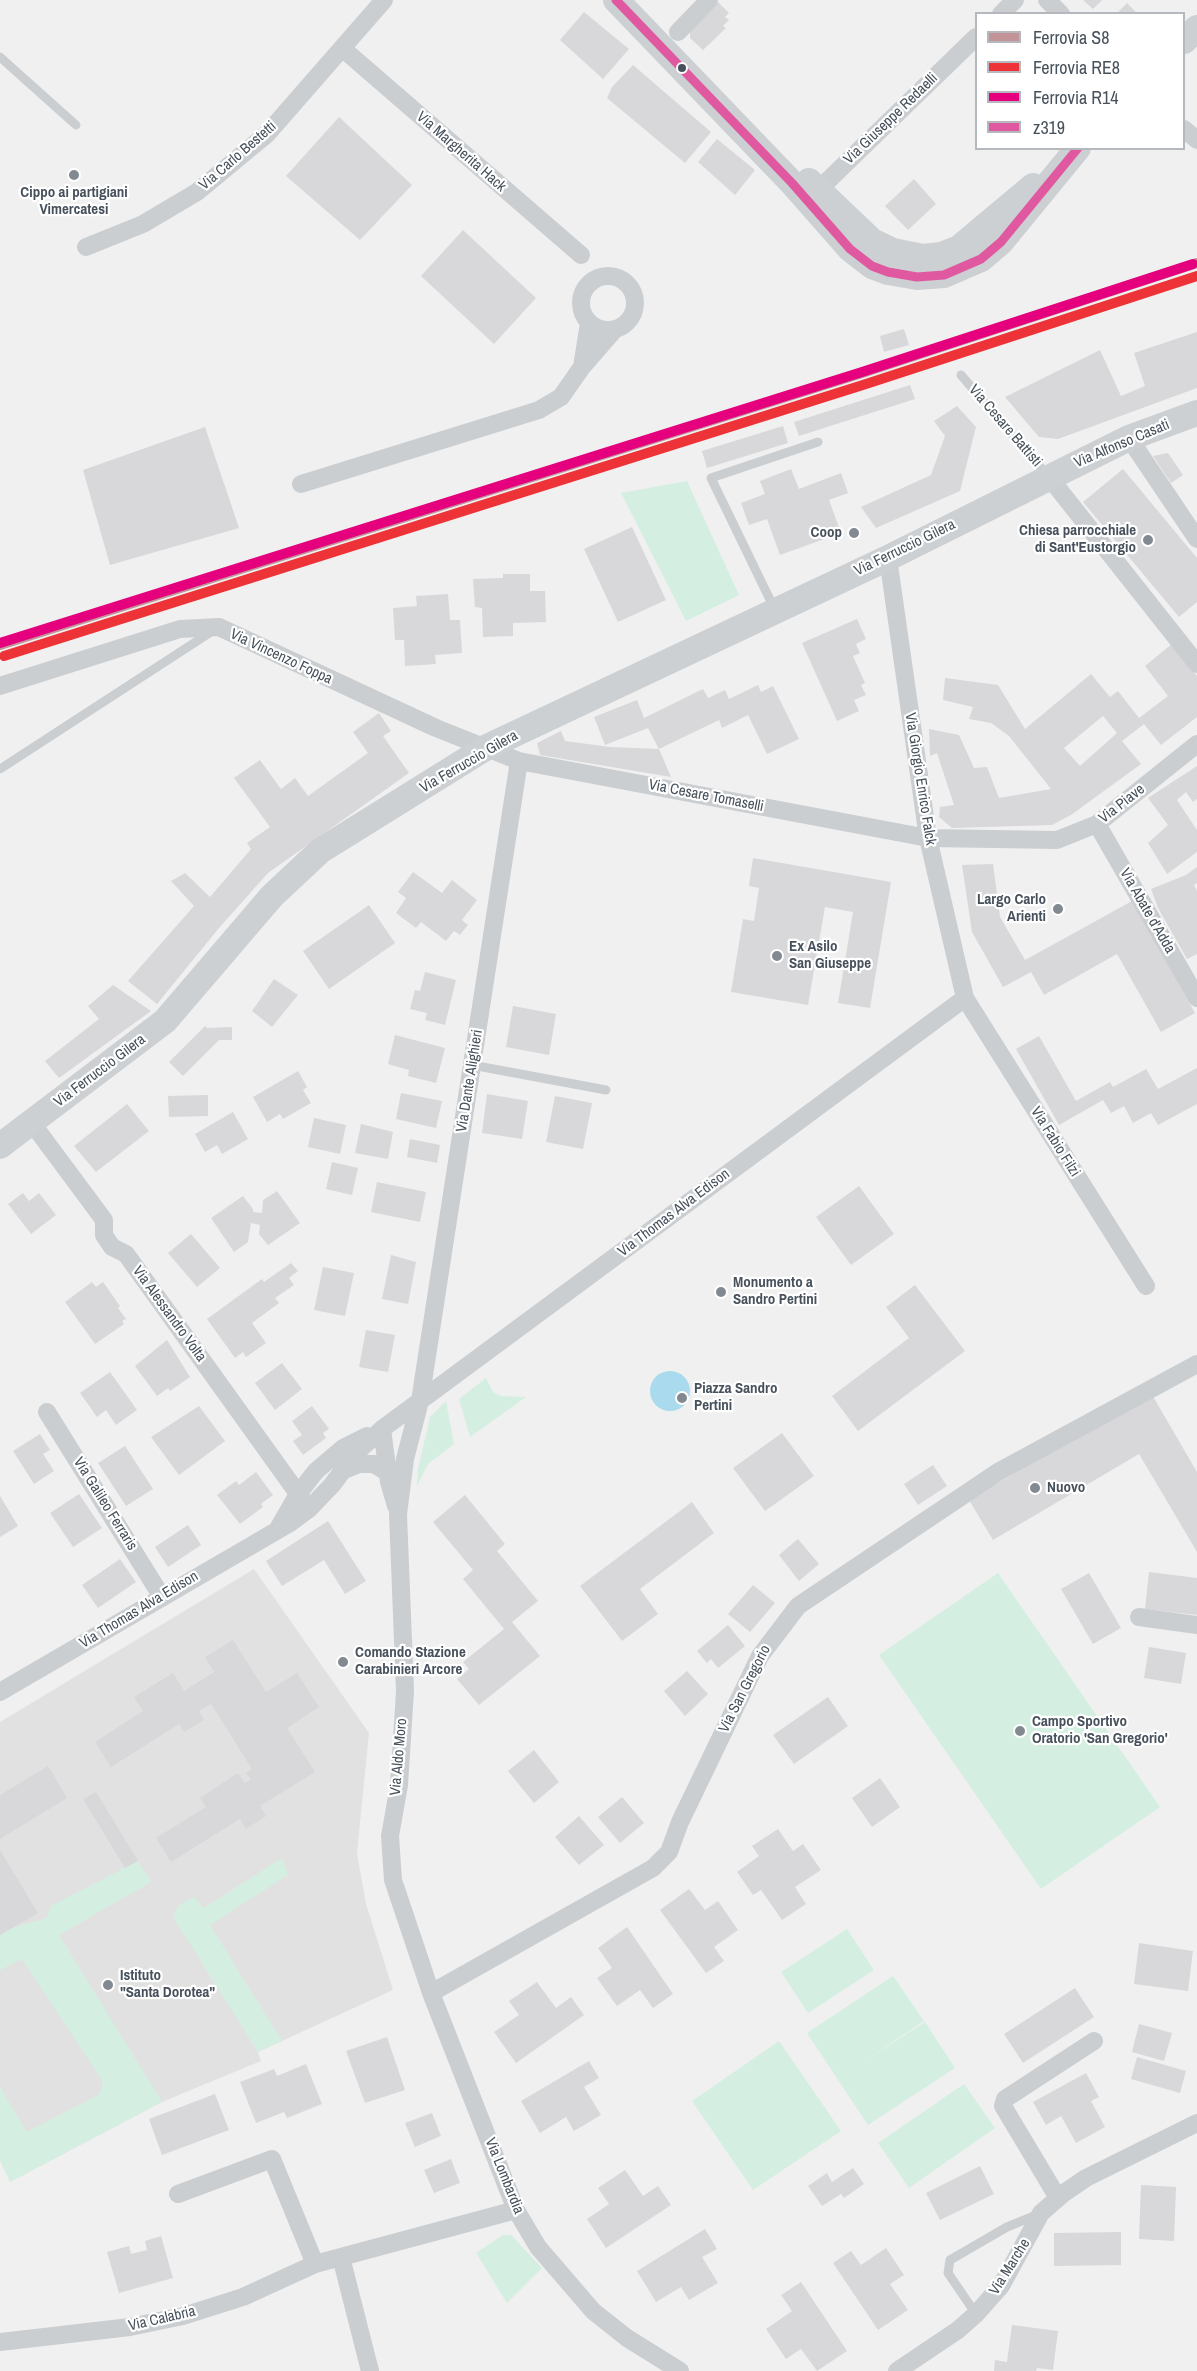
<!DOCTYPE html>
<style>
body{margin:0}
#map{position:relative;width:1197px;height:2371px;overflow:hidden;background:#f0f0f0;font-family:"Archivo Narrow",sans-serif}
canvas{display:block}
.legend{position:absolute;left:975px;top:12px;width:210px;height:138px;box-sizing:border-box;background:#fff;border:2px solid #b5b9be;margin:0;padding:8px 10px;list-style:none;font-size:18px;color:#47515c}
.legend li{display:flex;align-items:center;gap:12px;height:30px}
.legend b{width:30px;border:2px solid #b5b9be}
</style>
<div id="map">
<canvas width="1197" height="2371"></canvas>
<ul class="legend">
<li><b style="height:8px;background:#c39497"></b>Ferrovia S8</li>
<li><b style="height:8px;background:#ee3338"></b>Ferrovia RE8</li>
<li><b style="height:8px;background:#e5007d"></b>Ferrovia R14</li>
<li><b style="height:8px;background:#df58a0"></b>z319</li>
</ul>
</div>
<script>
const c = document.querySelector('canvas').getContext('2d');
c.lineJoin = 'round';
function fillPath(path, color) { c.fillStyle = color; c.fill(path, 'evenodd'); }
const shape = rows => new Path2D(rows.map(r => 'M' + r).join(''));
function strokePath(path, color, width, dash) { c.strokeStyle = color; c.lineWidth = width; c.lineCap = dash ? 'butt' : 'round'; c.setLineDash(dash || []); c.stroke(path); }
function label(font, color, halo, rows, align = 'center') {
  c.font = font + ' "Archivo Narrow",sans-serif'; c.lineWidth = 4.5; c.setLineDash([]); c.textBaseline = 'middle'; c.strokeStyle = halo; c.fillStyle = color; for (const [text, x, y, turn = 0] of rows) {
    c.save(); c.translate(x, y); c.rotate((+turn || 0) * Math.PI / 180); c.textAlign = isNaN(turn) ? turn : align; if (halo) c.strokeText(text, 0, 0); c.fillText(text, 0, 0); c.restore();
  }
}
fillPath(shape([
 [254,1569,369,1733,357,1853,366,1904,393,1990,258,2052,261,2061,162,2102,10,2182,0,2160,0,1722]
]), '#e2e1e2');
fillPath(shape([
 [687,481,739,595,686,621,621,493],
 [486,1378,493,1392,501,1396,526,1397,470,1437,459,1399],
 [446,1401,454,1444,428,1464,417,1486,418,1469,430,1417],
 [998,1573,1160,1807,1041,1889,879,1655],
 [282,1858,288,1875,210,1925,282,2041,258,2052,173,1917,179,1905,194,1897,204,1908],
 [138,1861,151,1882,59,1935,162,2102,10,2182,0,2160,0,2087,27,2132,100,2094,103,2082,22,1959,0,1970,0,1935,12,1928,46,1918,51,1906],
 [847,1929,874,1970,808,2013,781,1972],
 [893,1976,924,2021,866,2060,925,2022,955,2068,868,2125,807,2033],
 [779,2041,841,2131,753,2190,692,2101],
 [964,2084,995,2128,909,2188,878,2143],
 [503,2235,511,2235,542,2268,507,2303,476,2253]
]), '#d4efe1');
fillPath(shape([
 '650 1391a20 20 0 1 1 40 0a20 20 0 1 1-40 0Z'
]), '#a9daed');
fillPath(shape([
 [1083,0,1102,0,1093,9],
 [718,2,729,13,725,17,729,20,723,26,726,28,703,50,690,38,690,28],
 [1127,3,1138,14,1116,14],
 [584,12,629,49,603,79,560,40],
 [633,65,711,132,685,163,607,98,612,87],
 [339,117,412,185,360,240,286,176],
 [717,139,755,170,735,195,698,162],
 [914,179,936,204,908,230,885,206],
 [463,230,536,298,494,344,421,276],
 [904,329,909,345,884,352,880,336],
 [1197,332,1197,388,1058,439,1039,437,1005,397,1100,350,1121,396,1145,386,1134,353],
 [910,385,915,399,799,436,794,422],
 [957,406,976,427,960,491,876,528,861,507,931,475,945,436,934,421],
 [783,426,788,443,707,468,702,451],
 [205,427,239,528,110,565,83,470],
 [1168,453,1183,475,1171,483,1153,456],
 [791,469,799,489,841,473,848,493,829,500,841,533,780,555,767,519,749,525,741,503,765,494,760,481],
 [1123,469,1197,558,1197,602,1179,617,1083,502],
 [632,527,666,600,618,622,584,549],
 [503,574,530,574,530,591,545,591,546,622,513,623,513,636,483,637,482,608,475,607,473,579,503,578],
 [448,594,450,620,460,620,462,653,435,655,436,664,405,666,404,640,395,640,393,608,417,606,416,596],
 [857,619,866,639,856,644,860,653,853,656,865,683,861,685,866,695,854,700,859,711,837,721,802,643],
 [1172,644,1197,676,1197,717,1161,745,1144,724,1122,741,1141,764,1071,815,1052,825,952,828,939,817,940,807,954,805,937,753,930,756,929,729,959,735,974,768,987,767,999,798,1051,789,1009,736,991,723,969,719,973,707,943,700,945,678,998,685,1025,729,1091,674,1110,697,1118,691,1139,718,1168,696,1145,666],
 [1103,716,1117,733,1080,766,1064,748],
 [758,685,761,692,773,686,799,739,767,754,748,715,722,728,719,720,659,749,671,777,540,755,537,743,561,731,565,741,610,747,659,749,648,728,605,745,594,717,637,700,644,718,703,689,708,698,725,690,729,699],
 [379,713,391,731,383,736,409,773,268,873,219,928,157,1004,128,981,194,906,171,881,185,873,210,897,251,849,247,843,270,827,234,778,260,760,281,789,295,778,308,796,368,753,353,732],
 [1197,766,1197,799,1193,802,1186,792,1177,800,1197,830,1197,852,1167,874,1148,843,1168,825,1148,798],
 [753,858,891,882,870,1008,838,1003,853,912,825,907,808,1005,731,992,743,919,754,921,759,888,749,886],
 [993,864,1000,917,1025,960,1132,901,1195,1013,1161,1032,1117,954,1044,995,1031,972,1003,987,972,932,962,865],
 [1197,867,1197,883,1194,885,1197,891,1197,954,1187,959,1158,908,1151,889,1186,875],
 [413,872,442,893,452,880,477,900,462,920,468,925,460,935,454,931,446,941,421,922,416,928,396,913,406,898,398,892],
 [369,905,395,943,329,989,303,951],
 [425,972,456,980,445,1025,425,1020,427,1013,410,1009,415,990,420,991],
 [274,979,298,995,272,1027,252,1011],
 [113,985,151,1011,59,1078,45,1061,99,1019,88,1006],
 [513,1006,556,1014,549,1055,506,1047],
 [205,1026,207,1028,232,1027,232,1040,219,1040,183,1076,169,1062],
 [395,1035,445,1048,436,1083,408,1076,409,1070,388,1064],
 [1039,1036,1076,1101,1110,1082,1113,1087,1146,1069,1158,1089,1197,1068,1197,1104,1158,1125,1151,1113,1133,1123,1124,1106,1111,1113,1103,1100,1059,1125,1016,1049],
 [298,1071,307,1087,303,1090,311,1103,283,1119,280,1114,267,1122,253,1097],
 [401,1093,442,1101,436,1128,396,1119],
 [487,1094,528,1101,522,1139,482,1133],
 [208,1095,208,1116,169,1117,168,1096],
 [555,1096,592,1103,583,1149,546,1142],
 [127,1104,149,1131,96,1172,74,1146],
 [233,1112,248,1139,222,1154,217,1145,205,1152,195,1134],
 [314,1118,346,1125,340,1154,308,1147],
 [361,1124,393,1132,388,1159,355,1153],
 [410,1139,440,1145,437,1163,407,1157],
 [332,1162,358,1168,352,1195,326,1189],
 [377,1182,426,1192,420,1222,371,1212],
 [859,1186,894,1234,851,1265,816,1217],
 [277,1191,300,1223,268,1245,259,1234,260,1225,251,1223,248,1242,234,1252,211,1218,243,1196,253,1209,253,1212,262,1213,263,1200],
 [23,1193,29,1201,39,1193,56,1215,31,1234,8,1204],
 [191,1234,220,1268,197,1287,168,1253],
 [391,1255,416,1262,408,1304,382,1299],
 [291,1263,298,1271,289,1278,294,1285,275,1298,279,1303,252,1323,266,1343,246,1357,243,1352,235,1358,207,1319,262,1279,264,1282],
 [323,1267,354,1273,345,1316,314,1310],
 [92,1282,96,1287,103,1282,120,1306,118,1308,126,1319,122,1321,124,1324,95,1344,65,1302],
 [915,1285,965,1351,858,1431,832,1396,909,1338,886,1307],
 [366,1330,395,1335,388,1372,359,1367],
 [167,1340,190,1377,170,1391,168,1388,157,1396,135,1366],
 [282,1363,302,1389,275,1410,255,1383],
 [110,1372,137,1410,116,1425,106,1410,97,1417,80,1393],
 [1151,1393,1197,1472,1197,1552,1139,1454,993,1540,969,1500],
 [199,1406,225,1441,179,1475,151,1437],
 [312,1406,329,1429,323,1433,326,1438,303,1455,293,1441,302,1435,292,1421],
 [782,1433,814,1476,765,1511,733,1468],
 [40,1434,50,1450,43,1454,54,1471,34,1484,13,1451],
 [125,1446,153,1489,126,1506,98,1463],
 [933,1465,947,1486,918,1505,904,1484],
 [256,1472,273,1495,261,1504,263,1507,240,1524,217,1495,236,1481,239,1485],
 [79,1494,102,1528,73,1547,50,1513],
 [465,1495,505,1544,497,1551,538,1601,512,1622,540,1656,479,1705,457,1679,469,1669,463,1662,504,1629,463,1579,473,1570,433,1522],
 [0,1496,18,1526,0,1537],
 [692,1502,714,1533,640,1589,658,1614,622,1641,580,1586],
 [328,1521,366,1581,345,1594,324,1560,282,1586,266,1561],
 [188,1525,201,1545,168,1567,155,1547],
 [798,1539,819,1564,799,1581,779,1555],
 [120,1559,136,1582,98,1608,82,1585],
 [1149,1572,1197,1578,1197,1615,1145,1609],
 [1089,1573,1121,1628,1093,1644,1061,1589],
 [753,1585,775,1603,750,1632,728,1614],
 [728,1625,745,1646,718,1668,711,1659,707,1663,697,1651],
 [233,1640,266,1692,297,1673,319,1707,287,1728,315,1772,260,1806,266,1816,246,1829,240,1819,171,1862,156,1838,206,1807,200,1798,238,1773,245,1783,251,1779,246,1773,252,1769,211,1704,199,1711,204,1720,184,1732,179,1724,111,1767,95,1742,143,1711,134,1697,173,1673,184,1691,214,1672,205,1657],
 [1149,1647,1186,1653,1181,1684,1144,1678],
 [687,1671,708,1694,685,1716,664,1691],
 [828,1697,848,1726,794,1764,773,1735],
 [534,1750,559,1782,534,1803,508,1771],
 [48,1766,67,1798,0,1839,0,1795],
 [880,1778,900,1807,872,1827,852,1798],
 [96,1792,138,1861,125,1868,83,1799],
 [622,1797,644,1823,620,1843,598,1817],
 [579,1816,604,1845,579,1865,555,1837],
 [778,1829,793,1851,803,1844,821,1870,795,1887,806,1904,782,1920,761,1890,753,1895,737,1872,759,1856,752,1846],
 [0,1850,38,1913,0,1935],
 [689,1889,705,1910,718,1901,738,1930,714,1947,724,1961,706,1973,660,1910],
 [627,1927,673,1994,653,2008,640,1990,617,2006,597,1978,612,1968,598,1948],
 [1139,1943,1193,1951,1188,1991,1134,1984],
 [537,1982,556,2008,571,1997,584,2015,516,2063,494,2032,519,2015,509,2001],
 [1075,1988,1094,2017,1023,2063,1004,2034],
 [1139,2024,1172,2033,1164,2061,1132,2052],
 [387,2037,405,2090,365,2103,346,2051],
 [1137,2057,1186,2071,1180,2093,1131,2079],
 [589,2061,599,2078,584,2087,601,2115,574,2131,566,2117,540,2133,521,2101],
 [306,2064,322,2104,287,2118,284,2112,256,2123,240,2082,274,2069,277,2076],
 [1086,2073,1099,2097,1091,2101,1105,2127,1076,2143,1061,2116,1046,2125,1033,2102],
 [215,2094,229,2130,162,2155,149,2119],
 [432,2113,441,2136,415,2147,405,2123],
 [451,2159,460,2183,434,2193,424,2170],
 [980,2166,994,2194,940,2220,926,2193],
 [853,2168,864,2184,844,2198,841,2194,822,2206,808,2186,827,2173,832,2182],
 [625,2170,643,2196,658,2186,671,2205,606,2248,587,2219,609,2204,598,2188],
 [1141,2185,1176,2187,1174,2241,1139,2239],
 [705,2229,717,2249,702,2257,718,2283,689,2300,681,2287,656,2302,637,2271],
 [1121,2232,1121,2265,1054,2266,1054,2233],
 [161,2236,173,2278,119,2293,107,2252,129,2246,131,2254,147,2250,145,2241],
 [886,2248,904,2275,890,2284,908,2310,878,2330,833,2263,851,2251,861,2265],
 [801,2282,847,2351,817,2371,801,2349,786,2359,766,2329,792,2311,781,2295],
 [1012,2325,1058,2331,1053,2370,1037,2368,1036,2371,994,2371,995,2360,1007,2362]
]), '#d8d8da');
strokePath(shape([
 [0,57,76,125],
 [961,375,1047,475],
 [775,610,711,478,818,442],
 [0,769,214,630],
 [472,1065,606,1090],
 [976,2314,948,2273,950,2260,1007,2227,1039,2214]
]), '#cbced1', 9);
strokePath(shape([
 [1047,0,1061,14],
 [1001,14,1015,0],
 [678,32,709,0],
 [342,48,581,255],
 [1184,129,1197,140],
 [810,198,976,37],
 [86,247,143,224,197,192,267,134,384,0],
 '581 303a27 27 0 1 1 54 0a27 27 0 1 1-54 0Z',
 [589,323,582,367,615,329],
 [1129,438,1197,539],
 [1049,477,1197,664],
 [301,484,539,410,561,397,582,367],
 [888,558,928,838,965,998,1146,1286],
 [0,686,180,629,219,627,436,728,519,761,928,838,1057,840,1097,824,1197,744],
 [519,761,420,1401,405,1459,398,1514,405,1691,399,1785,390,1836,393,1880,431,1993,516,2210,538,2247,593,2311,627,2338,680,2371],
 [1097,824,1197,998],
 [32,1123,104,1220,104,1235,112,1247,126,1254,309,1509],
 [47,1412,162,1597],
 [382,1429,389,1482,396,1506],
 [342,1471,359,1464,374,1464,388,1473],
 [279,1527,298,1494,316,1471,343,1448,367,1436],
 [1139,1617,1197,1625],
 [0,1692,290,1523,309,1509,332,1485,356,1453,382,1429,965,998],
 [431,1993,653,1868,669,1852,680,1822,760,1656,798,1606,998,1472,1197,1364],
 [178,2194,272,2159,315,2264],
 [1058,2198,1003,2106,1005,2099,1094,2041],
 [341,2257,370,2371],
 [0,2342,130,2327,183,2316,243,2297,315,2264,516,2210],
 [897,2371,958,2330,976,2314,1001,2286,1041,2213,1064,2193,1086,2178,1197,2123]
]), '#cbced1', 18);
strokePath(shape([
 [616,0,792,183,850,249,872,266,888,272,917,277,944,275,981,259,1001,242,1078,148],
 [1184,41,1197,28],
 [809,181,872,241,893,251,923,257,941,255,959,248,1033,186],
 [0,1146,165,1021,272,896,320,851,487,747,888,558,1129,438,1197,413]
]), '#ccd0d3', 26);
strokePath(shape([
 [616,0,792,183,850,249,872,266,888,272,917,277,944,275,981,259,1001,242,1078,148]
]), '#df58a0', 9);
strokePath(shape([
 [0,645,862,373,1197,263]
]), '#c39497', 10);
strokePath(shape([
 [4,656,866,384,1197,276]
]), '#ee3338', 10);
strokePath(shape([
 [0,643,862,372,1193,264]
]), '#e5007d', 10);
for (const [x, y, r, color] of [
 [682,68,5,"#47515c"],
 [74,175,6,"#828990"],
 [854,533,6,"#828990"],
 [1148,540,6,"#828990"],
 [1058,909,6,"#828990"],
 [777,956,6,"#828990"],
 [721,1292,6,"#828990"],
 [682,1398,6,"#828990"],
 [1035,1488,6,"#828990"],
 [343,1662,6,"#828990"],
 [1020,1731,6,"#828990"],
 [108,1985,6,"#828990"]
]) { const dot = new Path2D(); dot.arc(x, y, r, 0, 2 * Math.PI); c.fillStyle = color; c.fill(dot); strokePath(dot, '#fff', 2); }
label('15px', '#47515c', '#fff', [
 ["Via Giuseppe Redaelli",891,119,-44],
 ["Via Margherita Hack",461,152,41],
 ["Via Carlo Bestetti",238,156,-41],
 ["Via Cesare Battisti",1005,426,49],
 ["Via Alfonso Casati",1122,444,-23],
 ["Via Ferruccio Gilera",905,548,-26],
 ["Via Vincenzo Foppa",281,657,25],
 ["Via Ferruccio Gilera",469,762,-30],
 ["Via Giorgio Enrico Falck",920,779,81],
 ["Via Cesare Tomaselli",706,796,11],
 ["Via Piave",1122,804,-38],
 ["Via Abate d'Adda",1147,911,60],
 ["Via Ferruccio Gilera",100,1071,-37],
 ["Via Dante Alighieri",470,1081,-81],
 ["Via Fabio Filzi",1055,1142,58],
 ["Via Thomas Alva Edison",674,1213,-37],
 ["Via Alessandro Volta",169,1314,54],
 ["Via Galileo Ferraris",105,1504,58],
 ["Via Thomas Alva Edison",139,1610,-31],
 ["Via San Gregorio",745,1689,-63],
 ["Via Aldo Moro",399,1757,-85],
 ["Via Lombardia",504,2176,68],
 ["Via Marche",1010,2267,-58],
 ["Via Calabria",162,2319,-13]
]);
label('bold 15px', '#47515c', '#fff', [
 ["Cippo ai partigiani",74,193,"center"],
 ["Vimercatesi",74,210,"center"],
 ["Chiesa parrocchiale",1136,531,"right"],
 ["di Sant'Eustorgio",1136,548,"right"],
 ["Coop",842,533,"right"],
 ["Largo Carlo",1046,900,"right"],
 ["Arienti",1046,917,"right"],
 ["Ex Asilo",789,947],
 ["San Giuseppe",789,964],
 ["Monumento a",733,1283],
 ["Sandro Pertini",733,1300],
 ["Piazza Sandro",694,1389],
 ["Pertini",694,1406],
 ["Nuovo",1047,1488],
 ["Comando Stazione",355,1653],
 ["Carabinieri Arcore",355,1670],
 ["Campo Sportivo",1032,1722],
 ["Oratorio 'San Gregorio'",1032,1739],
 ["Istituto",120,1976],
 ["\"Santa Dorotea\"",120,1993]
], 'left');
</script>
